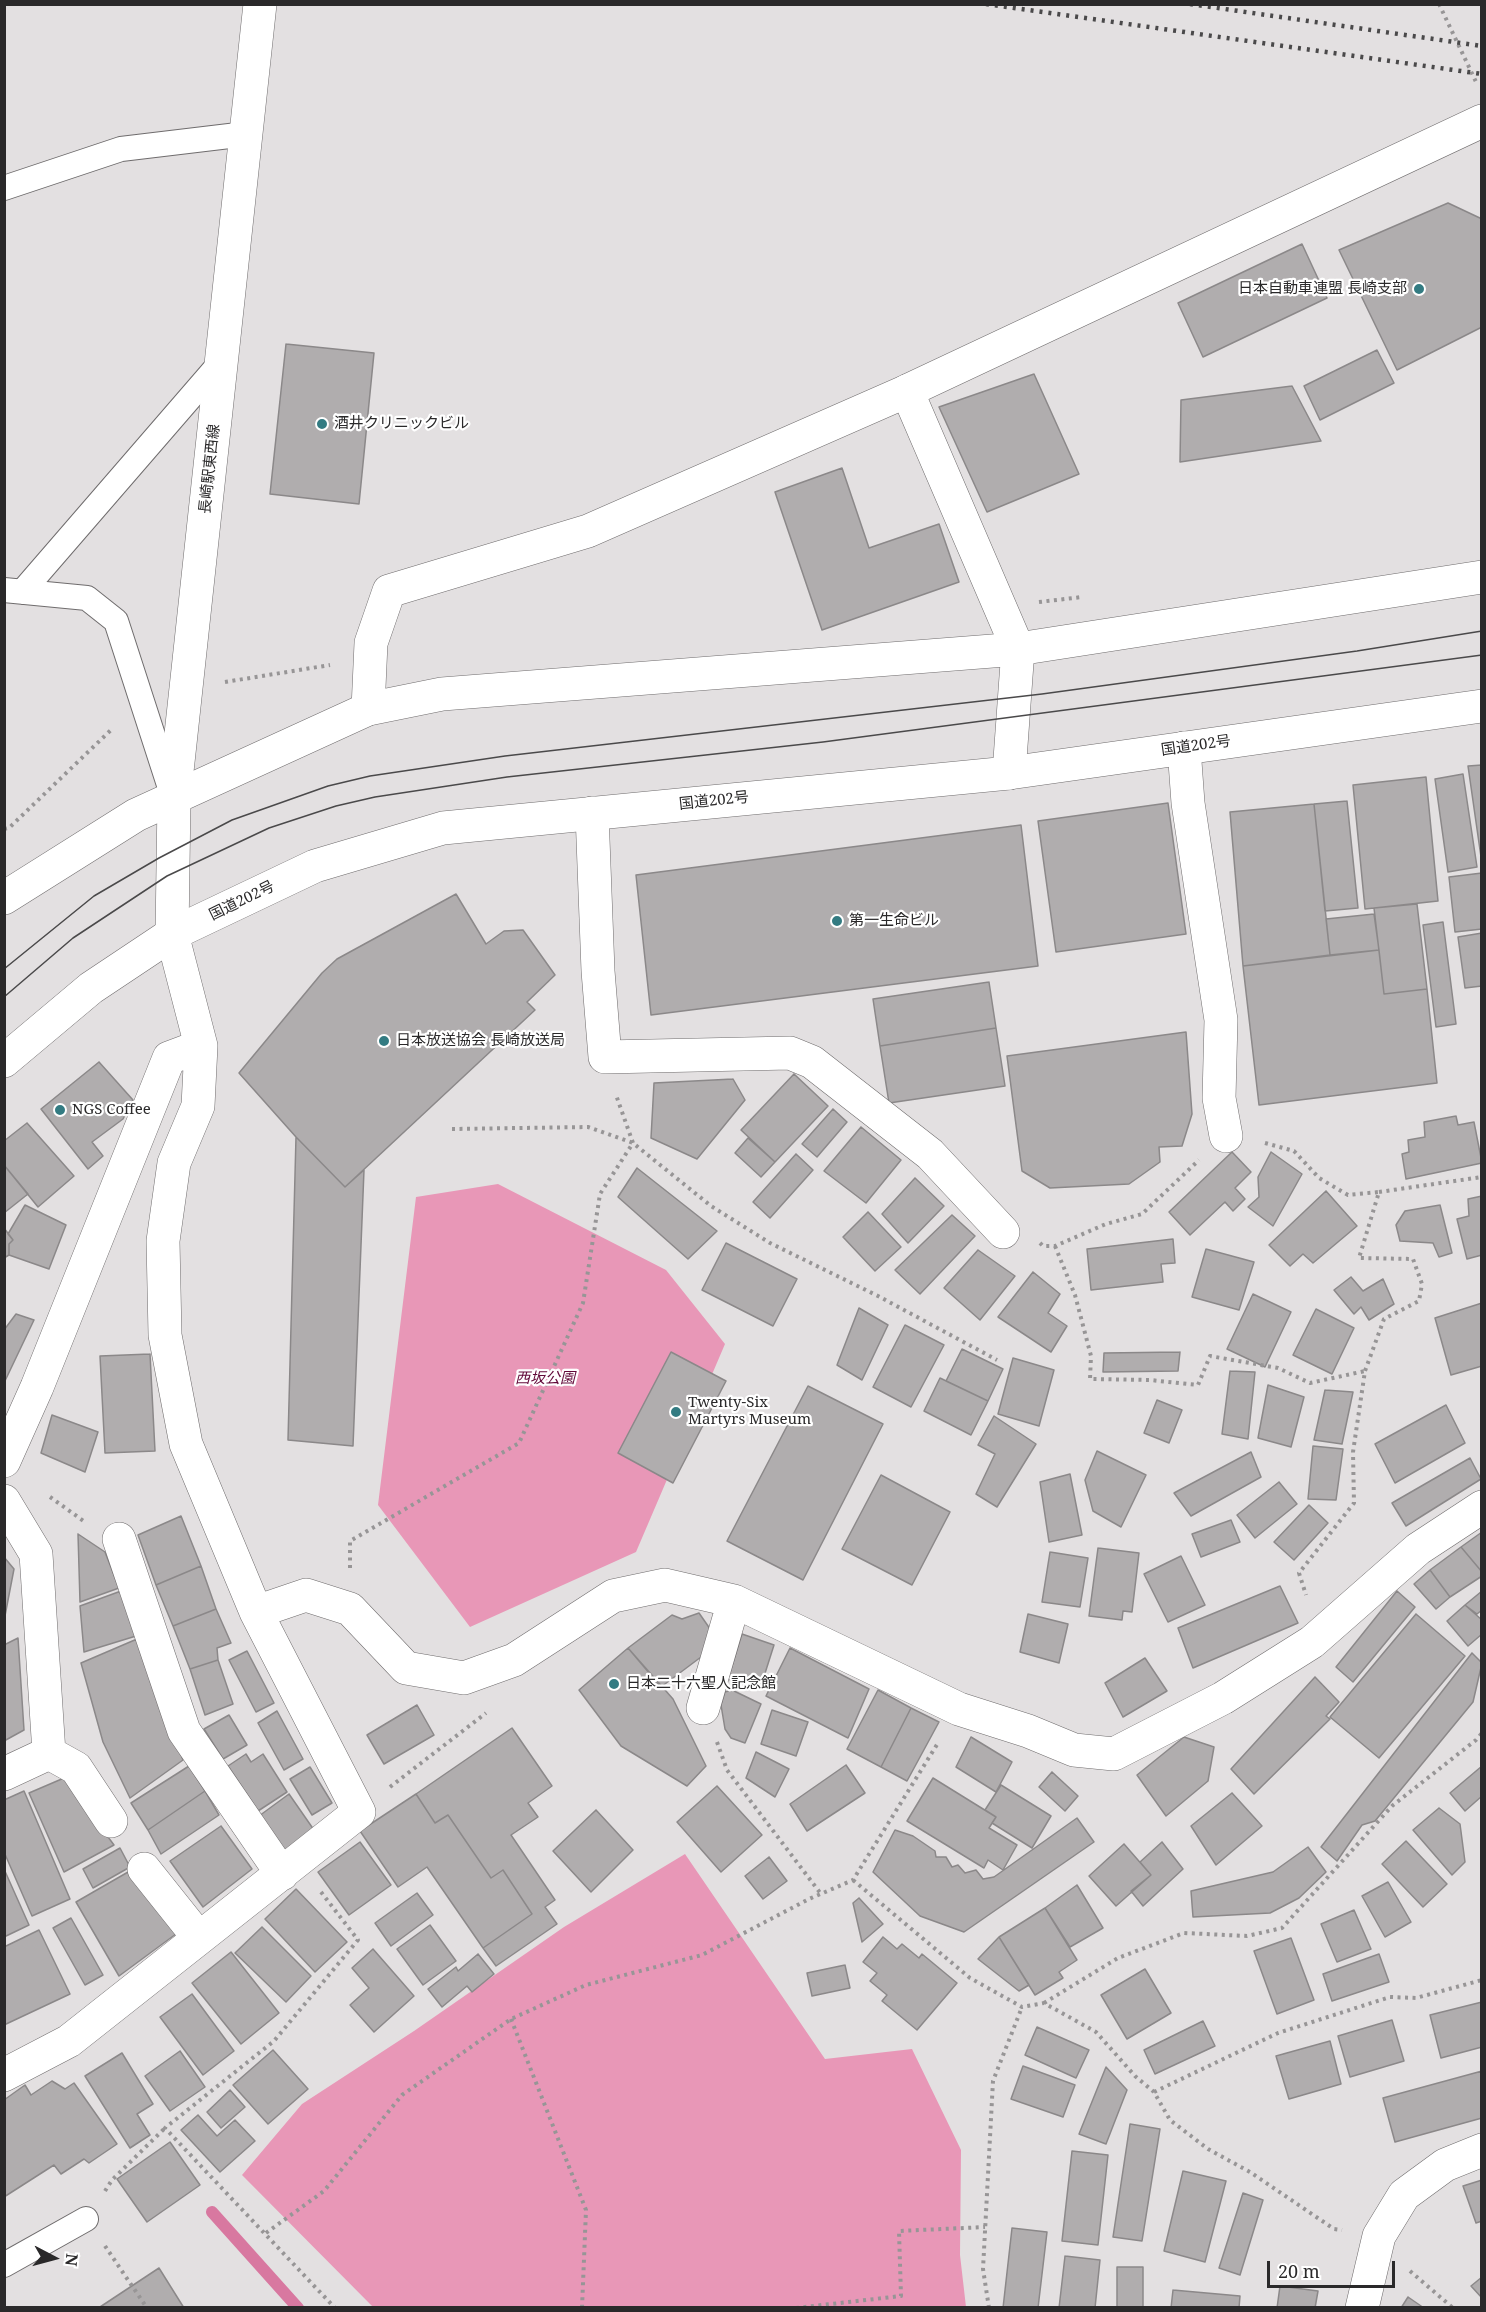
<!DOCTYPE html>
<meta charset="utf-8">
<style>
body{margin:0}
#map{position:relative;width:1486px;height:2312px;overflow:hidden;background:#e3e0e1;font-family:"Noto Serif",serif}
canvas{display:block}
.frame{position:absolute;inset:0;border:6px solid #2a292a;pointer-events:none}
.north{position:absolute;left:24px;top:2228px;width:60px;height:60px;-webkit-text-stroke:4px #fff;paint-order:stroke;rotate:96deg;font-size:16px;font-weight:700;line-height:24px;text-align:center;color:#2a292a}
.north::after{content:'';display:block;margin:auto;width:21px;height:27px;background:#2a292a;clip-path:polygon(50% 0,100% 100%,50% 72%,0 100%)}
.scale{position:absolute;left:1267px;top:2261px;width:128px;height:27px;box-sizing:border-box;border:3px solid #2a292a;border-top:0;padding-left:8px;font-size:18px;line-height:21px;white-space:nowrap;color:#2a292a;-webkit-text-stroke:4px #fff;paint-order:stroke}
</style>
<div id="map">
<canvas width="1486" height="2312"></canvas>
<div class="frame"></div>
<div class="north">N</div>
<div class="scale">20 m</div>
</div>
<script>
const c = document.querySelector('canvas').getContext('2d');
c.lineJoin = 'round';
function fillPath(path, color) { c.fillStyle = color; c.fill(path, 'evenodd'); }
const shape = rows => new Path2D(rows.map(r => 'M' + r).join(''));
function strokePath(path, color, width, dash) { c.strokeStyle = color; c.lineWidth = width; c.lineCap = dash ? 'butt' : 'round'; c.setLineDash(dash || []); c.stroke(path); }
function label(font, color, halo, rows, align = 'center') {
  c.font = font + ' "Noto Serif","Noto Sans JP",serif'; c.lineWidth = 4.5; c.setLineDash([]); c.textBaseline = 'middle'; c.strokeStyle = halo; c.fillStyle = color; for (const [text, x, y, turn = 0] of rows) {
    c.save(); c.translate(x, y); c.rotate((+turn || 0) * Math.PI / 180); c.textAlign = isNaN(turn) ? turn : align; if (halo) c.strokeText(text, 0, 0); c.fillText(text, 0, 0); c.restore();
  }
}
fillPath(shape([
 [498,1184,666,1270,725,1344,636,1552,470,1627,378,1505,416,1197],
 [685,1854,825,2059,912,2049,961,2150,960,2255,966,2307,373,2307,242,2175,302,2104,414,2031,564,1927]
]), '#e897b7');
strokePath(shape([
 [212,2212,298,2308]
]), '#d878a0', 12);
const building = shape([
 [1448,203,1482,219,1482,327,1397,370,1339,250,1448,203],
 [1302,244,1327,298,1203,357,1178,303,1302,244],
 [286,344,374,353,359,504,270,494,286,344],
 [1377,350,1394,383,1320,420,1304,386,1377,350],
 [1034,374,1079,474,987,512,939,407,1034,374],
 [1292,386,1321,441,1180,462,1181,400,1292,386],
 [842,468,869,548,939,524,959,582,822,630,775,492,842,468],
 [1482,765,1482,864,1468,766,1482,765],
 [1463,774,1477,867,1448,872,1435,779,1463,774],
 [1426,777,1438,901,1365,909,1353,785,1426,777],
 [1347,801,1358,908,1325,911,1314,804,1347,801],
 [1168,803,1186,934,1056,952,1038,821,1168,803],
 [1314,804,1330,955,1243,966,1230,812,1314,804],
 [1021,825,1038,966,651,1015,636,875,1021,825],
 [1482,873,1482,929,1455,932,1449,877,1482,873],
 [456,894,486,944,504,931,523,930,555,975,527,1002,535,1010,345,1187,296,1137,239,1073,322,973,337,959,456,894],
 [1417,904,1427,989,1384,994,1374,908,1417,904],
 [1374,914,1379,950,1330,955,1326,919,1374,914],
 [1443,922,1456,1024,1436,1027,1423,925,1443,922],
 [1482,933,1482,986,1465,988,1458,937,1482,933],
 [1379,950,1384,994,1427,989,1437,1083,1259,1105,1243,966,1379,950],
 [989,982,996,1028,880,1046,873,999,989,982],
 [996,1028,1005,1086,889,1103,880,1046,996,1028],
 [1186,1032,1192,1114,1182,1146,1159,1147,1160,1162,1129,1184,1050,1188,1022,1171,1007,1056,1186,1032],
 [99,1062,133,1100,123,1119,92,1142,103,1156,88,1169,41,1109,99,1062],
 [794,1074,828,1106,775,1162,741,1130,794,1074],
 [733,1079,745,1100,697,1159,651,1138,654,1083,733,1079],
 [833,1109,847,1122,817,1157,802,1144,833,1109],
 [1456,1116,1458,1125,1474,1122,1482,1163,1406,1179,1402,1154,1409,1152,1408,1140,1425,1137,1424,1122,1456,1116],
 [27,1123,74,1176,38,1207,4,1165,4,1141,27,1123],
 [861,1127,901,1160,866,1203,824,1171,861,1127],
 [296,1137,345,1187,364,1170,353,1446,288,1440,296,1137],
 [748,1138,775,1162,761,1177,735,1153,748,1138],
 [1232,1152,1251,1172,1235,1188,1245,1199,1233,1211,1225,1202,1190,1235,1169,1212,1232,1152],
 [1271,1152,1302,1174,1273,1226,1248,1207,1259,1197,1258,1177,1271,1152],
 [796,1154,813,1170,770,1218,753,1202,796,1154],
 [4,1165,28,1194,4,1213,4,1165],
 [637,1168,717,1231,688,1259,618,1197,637,1168],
 [915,1178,944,1206,908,1243,882,1214,915,1178],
 [1326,1191,1357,1226,1313,1263,1303,1254,1290,1266,1269,1245,1326,1191],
 [1482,1196,1482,1255,1467,1259,1457,1219,1469,1216,1468,1199,1482,1196],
 [25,1205,66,1225,49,1269,9,1255,9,1244,13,1240,8,1234,25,1205],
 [1440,1205,1452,1253,1439,1257,1433,1243,1400,1241,1396,1225,1405,1211,1440,1205],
 [868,1212,901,1247,875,1271,843,1237,868,1212],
 [952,1215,975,1236,920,1294,895,1270,952,1215],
 [4,1228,13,1240,9,1244,9,1255,4,1258,4,1228],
 [1173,1239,1175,1263,1161,1264,1163,1282,1091,1290,1087,1249,1173,1239],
 [726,1243,797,1279,773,1326,702,1290,726,1243],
 [1206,1249,1254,1262,1239,1310,1192,1297,1206,1249],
 [978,1250,1015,1276,980,1320,944,1288,978,1250],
 [1033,1272,1060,1294,1048,1313,1067,1326,1051,1352,998,1317,1033,1272],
 [1351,1277,1363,1291,1383,1279,1394,1304,1369,1320,1361,1307,1354,1314,1334,1290,1351,1277],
 [1253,1294,1291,1312,1265,1367,1227,1349,1253,1294],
 [1482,1303,1482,1366,1451,1375,1435,1318,1482,1303],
 [859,1308,888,1325,862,1380,837,1365,859,1308],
 [1316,1309,1354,1328,1332,1374,1293,1355,1316,1309],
 [16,1314,34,1320,4,1383,4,1330,16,1314],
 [905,1325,944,1345,911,1407,873,1387,905,1325],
 [962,1349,1003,1369,988,1401,946,1381,962,1349],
 [671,1352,726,1381,673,1483,618,1453,671,1352],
 [1180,1352,1178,1371,1103,1372,1104,1353,1180,1352],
 [150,1354,155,1451,105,1453,100,1356,150,1354],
 [1013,1358,1054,1370,1039,1426,998,1414,1013,1358],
 [1230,1371,1255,1372,1248,1439,1222,1434,1230,1371],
 [940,1378,988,1401,971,1435,924,1411,940,1378],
 [1268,1385,1304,1397,1291,1447,1258,1438,1268,1385],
 [808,1386,883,1424,803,1580,727,1541,808,1386],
 [1325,1390,1353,1392,1342,1444,1314,1440,1325,1390],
 [1157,1400,1182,1410,1169,1443,1144,1433,1157,1400],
 [1446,1405,1465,1443,1395,1483,1375,1444,1446,1405],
 [52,1415,98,1432,85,1472,41,1453,52,1415],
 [994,1416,1036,1444,997,1507,976,1494,995,1454,978,1445,994,1416],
 [1313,1446,1343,1449,1336,1500,1308,1499,1313,1446],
 [1097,1451,1146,1475,1121,1527,1093,1511,1085,1480,1097,1451],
 [1251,1452,1261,1477,1191,1516,1174,1493,1251,1452],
 [1470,1458,1481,1479,1406,1526,1392,1503,1470,1458],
 [1070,1474,1082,1535,1049,1542,1040,1482,1070,1474],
 [881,1475,950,1512,912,1585,842,1549,881,1475],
 [1279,1482,1297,1504,1255,1538,1237,1515,1279,1482],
 [1309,1505,1328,1523,1294,1560,1274,1542,1309,1505],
 [181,1516,201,1566,156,1585,138,1535,181,1516],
 [1231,1520,1240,1542,1201,1557,1192,1534,1231,1520],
 [1482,1532,1482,1572,1461,1547,1482,1532],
 [78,1534,105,1552,119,1588,80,1602,78,1534],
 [1461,1547,1482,1572,1482,1576,1450,1597,1430,1570,1461,1547],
 [1098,1548,1139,1553,1132,1612,1123,1611,1122,1620,1089,1616,1098,1548],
 [1050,1552,1088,1558,1080,1607,1042,1602,1050,1552],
 [1181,1556,1205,1605,1168,1622,1144,1574,1181,1556],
 [4,1557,14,1569,4,1621,4,1557],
 [201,1566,216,1609,173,1626,156,1585,201,1566],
 [1430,1570,1450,1597,1436,1609,1414,1584,1430,1570],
 [1280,1586,1298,1623,1193,1668,1178,1628,1280,1586],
 [121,1591,136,1636,84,1652,80,1606,121,1591],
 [1397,1591,1415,1607,1353,1682,1336,1667,1397,1591],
 [1482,1591,1482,1610,1477,1614,1465,1605,1482,1591],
 [1465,1605,1482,1620,1482,1634,1468,1646,1447,1621,1465,1605],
 [216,1609,231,1643,217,1648,218,1660,190,1669,173,1626,216,1609],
 [699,1613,715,1636,705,1654,661,1687,628,1648,672,1615,682,1619,699,1613],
 [1028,1614,1068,1624,1059,1663,1020,1652,1028,1614],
 [1416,1614,1465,1656,1379,1758,1330,1717,1416,1614],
 [742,1634,774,1645,760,1689,728,1679,742,1634],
 [18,1638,24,1730,4,1741,4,1645,18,1638],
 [137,1639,183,1760,130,1798,103,1742,81,1663,137,1639],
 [628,1648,673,1699,706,1766,687,1786,621,1746,579,1690,628,1648],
 [790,1648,869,1689,848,1738,766,1696,790,1648],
 [247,1651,274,1703,256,1712,229,1660,247,1651],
 [1472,1653,1482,1663,1473,1702,1375,1821,1362,1825,1337,1861,1321,1847,1472,1653],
 [1145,1658,1167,1691,1123,1717,1105,1683,1145,1658],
 [218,1660,233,1704,205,1715,190,1669,218,1660],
 [1315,1677,1339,1702,1326,1716,1330,1719,1254,1794,1231,1769,1315,1677],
 [732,1690,761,1704,745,1743,731,1738,725,1729,721,1705,725,1692,732,1690],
 [878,1690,911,1708,881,1767,847,1749,878,1690],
 [417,1705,434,1735,384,1764,367,1735,417,1705],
 [911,1708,939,1722,907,1781,881,1767,911,1708],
 [772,1710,808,1722,796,1756,761,1744,772,1710],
 [277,1711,303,1759,284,1770,258,1723,277,1711],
 [229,1715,247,1745,223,1759,204,1729,229,1715],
 [512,1728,552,1786,528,1803,538,1817,511,1835,555,1900,545,1907,557,1924,496,1966,483,1948,532,1914,503,1870,491,1878,448,1815,435,1823,416,1794,512,1728],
 [971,1737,1012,1762,996,1792,956,1767,971,1737],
 [1184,1737,1214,1747,1208,1781,1166,1816,1137,1775,1184,1737],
 [756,1752,789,1769,775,1797,746,1778,756,1752],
 [246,1754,251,1762,263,1754,287,1792,258,1811,228,1766,246,1754],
 [846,1765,865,1793,807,1831,790,1804,846,1765],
 [189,1766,205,1791,148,1830,131,1803,189,1766],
 [1482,1766,1482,1796,1465,1811,1450,1793,1482,1766],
 [310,1767,332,1803,312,1815,290,1779,310,1767],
 [1052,1772,1078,1796,1065,1811,1039,1787,1052,1772],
 [64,1778,114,1845,64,1872,29,1793,64,1778],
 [933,1778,996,1817,989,1828,1017,1845,1003,1870,988,1860,984,1868,907,1821,933,1778],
 [1001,1785,1051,1816,1032,1848,992,1823,996,1817,985,1810,1001,1785],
 [717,1786,762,1835,721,1872,677,1822,717,1786],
 [24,1791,70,1899,32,1916,4,1852,4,1800,24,1791],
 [205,1791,219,1815,161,1854,148,1830,205,1791],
 [1232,1793,1262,1826,1216,1865,1191,1826,1232,1793],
 [289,1794,314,1830,284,1851,259,1816,289,1794],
 [416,1794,435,1823,448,1815,491,1878,503,1870,532,1914,483,1948,427,1867,398,1887,360,1831,416,1794],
 [1439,1808,1460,1824,1465,1862,1452,1875,1413,1830,1439,1808],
 [596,1810,633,1850,591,1892,553,1851,596,1810],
 [1077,1818,1094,1842,964,1932,920,1916,873,1872,895,1830,913,1836,935,1851,936,1857,946,1857,952,1867,958,1865,965,1873,976,1870,983,1879,994,1877,1077,1818],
 [221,1826,252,1869,203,1907,170,1861,221,1826],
 [1406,1841,1447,1884,1423,1907,1382,1864,1406,1841],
 [360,1842,391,1885,349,1915,318,1872,360,1842],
 [1162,1842,1183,1869,1143,1906,1131,1891,1151,1875,1140,1862,1162,1842],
 [1124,1844,1151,1875,1116,1906,1089,1876,1124,1844],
 [1308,1847,1326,1872,1299,1898,1270,1913,1193,1917,1191,1891,1273,1872,1308,1847],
 [120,1848,130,1867,93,1888,83,1869,120,1848],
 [769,1857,787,1881,763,1899,745,1876,769,1857],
 [135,1868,180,1931,119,1976,76,1902,135,1868],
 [4,1869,29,1925,4,1937,4,1869],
 [1388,1882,1411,1922,1385,1937,1362,1896,1388,1882],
 [1077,1885,1103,1928,1070,1947,1045,1908,1077,1885],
 [296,1889,347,1942,315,1972,265,1919,296,1889],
 [417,1893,433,1915,391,1946,375,1923,417,1893],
 [859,1898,883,1924,862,1942,853,1903,859,1898],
 [1045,1908,1077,1960,1059,1972,1063,1978,1035,1995,999,1937,1045,1908],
 [1354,1910,1371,1949,1337,1962,1321,1924,1354,1910],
 [71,1918,103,1975,85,1985,53,1928,71,1918],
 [430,1925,456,1961,423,1985,397,1949,430,1925],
 [262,1927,311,1976,286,2002,235,1953,262,1927],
 [39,1930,70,1994,4,2025,4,1947,39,1930],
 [883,1937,897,1949,902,1944,919,1958,922,1954,957,1983,917,2030,882,2001,887,1995,870,1981,877,1973,863,1962,883,1937],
 [999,1937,1029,1985,1019,1991,978,1959,999,1937],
 [1291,1938,1314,2000,1277,2014,1254,1951,1291,1938],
 [373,1949,414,1996,374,2032,350,2005,369,1988,352,1968,373,1949],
 [231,1952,279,2013,241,2044,192,1983,231,1952],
 [478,1954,494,1974,472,1992,467,1986,442,2007,428,1989,456,1967,458,1971,478,1954],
 [1379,1954,1389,1982,1332,2001,1323,1974,1379,1954],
 [845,1965,850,1988,812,1996,807,1973,845,1965],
 [1145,1969,1171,2013,1127,2039,1101,1995,1145,1969],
 [192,1994,234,2051,203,2075,160,2017,192,1994],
 [1482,2002,1482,2047,1441,2058,1430,2015,1482,2002],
 [1392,2020,1404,2061,1350,2077,1338,2036,1392,2020],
 [1203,2021,1215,2046,1155,2074,1144,2050,1203,2021],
 [1037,2027,1089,2050,1076,2078,1025,2055,1037,2027],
 [1330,2041,1341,2084,1289,2099,1276,2056,1330,2041],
 [273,2050,308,2089,268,2124,233,2085,273,2050],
 [180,2051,205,2087,170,2111,145,2076,180,2051],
 [122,2053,153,2104,137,2114,150,2135,130,2148,85,2076,122,2053],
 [1023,2066,1075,2085,1063,2117,1011,2099,1023,2066],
 [1106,2067,1127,2090,1106,2144,1079,2134,1106,2067],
 [1482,2071,1482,2118,1395,2142,1383,2098,1482,2071],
 [52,2081,65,2089,74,2083,117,2144,89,2163,84,2159,61,2174,54,2165,4,2197,4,2100,25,2085,31,2095,52,2081],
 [230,2090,245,2107,221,2128,207,2112,230,2090],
 [198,2115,217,2136,235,2120,255,2141,220,2172,181,2130,198,2115],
 [1130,2124,1160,2129,1142,2241,1113,2237,1130,2124],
 [170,2142,200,2185,147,2222,117,2179,170,2142],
 [1072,2151,1108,2155,1098,2245,1062,2241,1072,2151],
 [1183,2171,1226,2181,1205,2262,1164,2251,1183,2171],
 [1482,2180,1482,2221,1476,2223,1463,2186,1482,2180],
 [1243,2193,1263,2200,1240,2275,1219,2268,1243,2193],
 [1012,2228,1047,2232,1038,2308,1003,2308,1012,2228],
 [1065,2256,1100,2260,1095,2308,1059,2308,1065,2256],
 [1117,2267,1143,2267,1143,2308,1117,2308,1117,2267],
 [159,2268,184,2308,101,2308,100,2307,159,2268],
 [1482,2277,1482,2298,1471,2286,1482,2277],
 [1280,2286,1318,2291,1315,2308,1277,2308,1280,2286],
 [1173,2290,1240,2296,1239,2308,1171,2308,1173,2290],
 [1408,2297,1424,2308,1401,2308,1408,2297]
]);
fillPath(building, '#b0adae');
strokePath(building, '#8b8889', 1.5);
const service = shape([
 [4,188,121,149,246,134],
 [4,590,87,598,116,621,171,791],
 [22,592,221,362],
 [4,2265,86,2219]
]);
const minor = shape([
 [907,391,1018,649,1009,773],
 [1184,748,1188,803,1221,1020,1219,1098,1226,1136],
 [592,813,598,971,605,1057,790,1053,812,1062,930,1154,1003,1232],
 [4,1461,37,1387,169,1058,201,1046],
 [4,1501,36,1554,49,1753],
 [119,1539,184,1731,282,1874],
 [256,1612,306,1595,350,1609,406,1668,464,1678,514,1660,613,1596,665,1585,734,1601,959,1709,1028,1731,1074,1750,1114,1754,1223,1698,1312,1642,1418,1549,1482,1507],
 [703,1708,734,1601],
 [49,1753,76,1768,111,1821],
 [4,1774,49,1753],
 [144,1869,199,1938],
 [4,2075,69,2041,359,1812,256,1612,186,1444,165,1335,163,1241,174,1163,198,1106,201,1046,172,934],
 [1362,2308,1379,2236,1404,2195,1445,2165,1482,2150]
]);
const tertiary = shape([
 [368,709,371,643,389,591,588,531,907,391,1482,121],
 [172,934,174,799,260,4]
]);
const trunk = shape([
 [4,898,136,815,368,709,442,694,1018,649,1482,577],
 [4,1061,91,988,172,934,315,866,443,828,1009,773,1482,706]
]);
strokePath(service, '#6f6c6d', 26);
strokePath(minor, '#6f6c6d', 34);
strokePath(tertiary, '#6f6c6d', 34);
strokePath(trunk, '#6f6c6d', 34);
strokePath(shape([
 [1439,4,1477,84],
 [1039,602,1082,597],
 [225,682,330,665],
 [4,829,9,828,113,728],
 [452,1129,588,1127,633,1143,711,1206,770,1243,878,1296,997,1360],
 [1265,1143,1294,1151,1319,1178,1348,1195,1379,1192,1359,1258,1413,1259,1422,1284,1419,1301,1384,1319,1365,1371,1353,1452,1354,1503,1299,1573,1306,1595],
 [1379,1192,1482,1177],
 [1040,1243,1043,1246,1055,1246,1106,1224,1142,1214,1199,1160],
 [1055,1246,1075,1295,1091,1356,1090,1379,1150,1380,1198,1385,1210,1356,1278,1368,1310,1383,1365,1371],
 [50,1497,85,1522],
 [350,1568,350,1541,519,1443,583,1303,600,1194,633,1143,616,1095],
 [717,1742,727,1770,821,1894],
 [390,1787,486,1713],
 [853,1880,970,1978,1022,2007,1044,2003,1096,2032,1135,2076,1154,2092,1170,2120,1208,2149,1250,2172,1334,2229,1342,2230],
 [321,1892,358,1940,274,2041,165,2128,335,2308],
 [1044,2003,1118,1958,1184,1933,1247,1936,1282,1928,1392,1806,1476,1740,1482,1733],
 [511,2019,586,2210,582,2308],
 [1154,2092,1278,2033,1390,1997,1416,1998,1482,1980],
 [105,2191,112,2180,165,2128],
 [266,2233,324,2191,402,2095,511,2019,586,1985,702,1955,809,1899,853,1880,938,1743],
 [105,2246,147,2308],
 [1410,2271,1453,2308],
 [796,2308,901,2296,899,2231,985,2227],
 [989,2308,983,2269,993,2081,1022,2007]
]), '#979596', 4, [3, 4.5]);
strokePath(service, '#fff', 24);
strokePath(minor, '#fff', 33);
strokePath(tertiary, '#fff', 33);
strokePath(trunk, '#fff', 33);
strokePath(shape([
 [4,969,94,896,159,858,232,820,328,786,370,776,505,756,1042,694,1357,651,1482,631],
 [4,997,73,938,167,876,269,828,336,806,375,797,507,777,823,742,1482,655]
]), '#4a494a', 1.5);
strokePath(shape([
 [986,4,1482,74],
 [1190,4,1482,46]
]), '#4a494a', 4.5, [3, 6]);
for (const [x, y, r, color] of [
 [1419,289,6,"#337b82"],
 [322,424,6,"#337b82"],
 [837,921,6,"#337b82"],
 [384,1041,6,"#337b82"],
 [60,1110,6,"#337b82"],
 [676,1412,6,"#337b82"],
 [614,1684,6,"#337b82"]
]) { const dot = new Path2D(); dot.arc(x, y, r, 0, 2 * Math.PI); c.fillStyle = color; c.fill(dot); strokePath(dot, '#fff', 2); }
label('15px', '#2a292a', '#fff', [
 ["日本自動車連盟 長崎支部",1407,289,"right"],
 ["酒井クリニックビル",334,424],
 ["第一生命ビル",849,921],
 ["日本放送協会 長崎放送局",396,1041],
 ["NGS Coffee",72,1110],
 ["Twenty-Six",688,1403],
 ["Martyrs Museum",688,1420],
 ["日本二十六聖人記念館",626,1684]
], 'left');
label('15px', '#2a292a', '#fff', [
 ["長崎駅東西線",210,469,-84],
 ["国道202号",1196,746,-8],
 ["国道202号",714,801,-6],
 ["国道202号",242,901,-26]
]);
label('italic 15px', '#620939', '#fff', [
 ["西坂公園",545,1379]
]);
</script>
